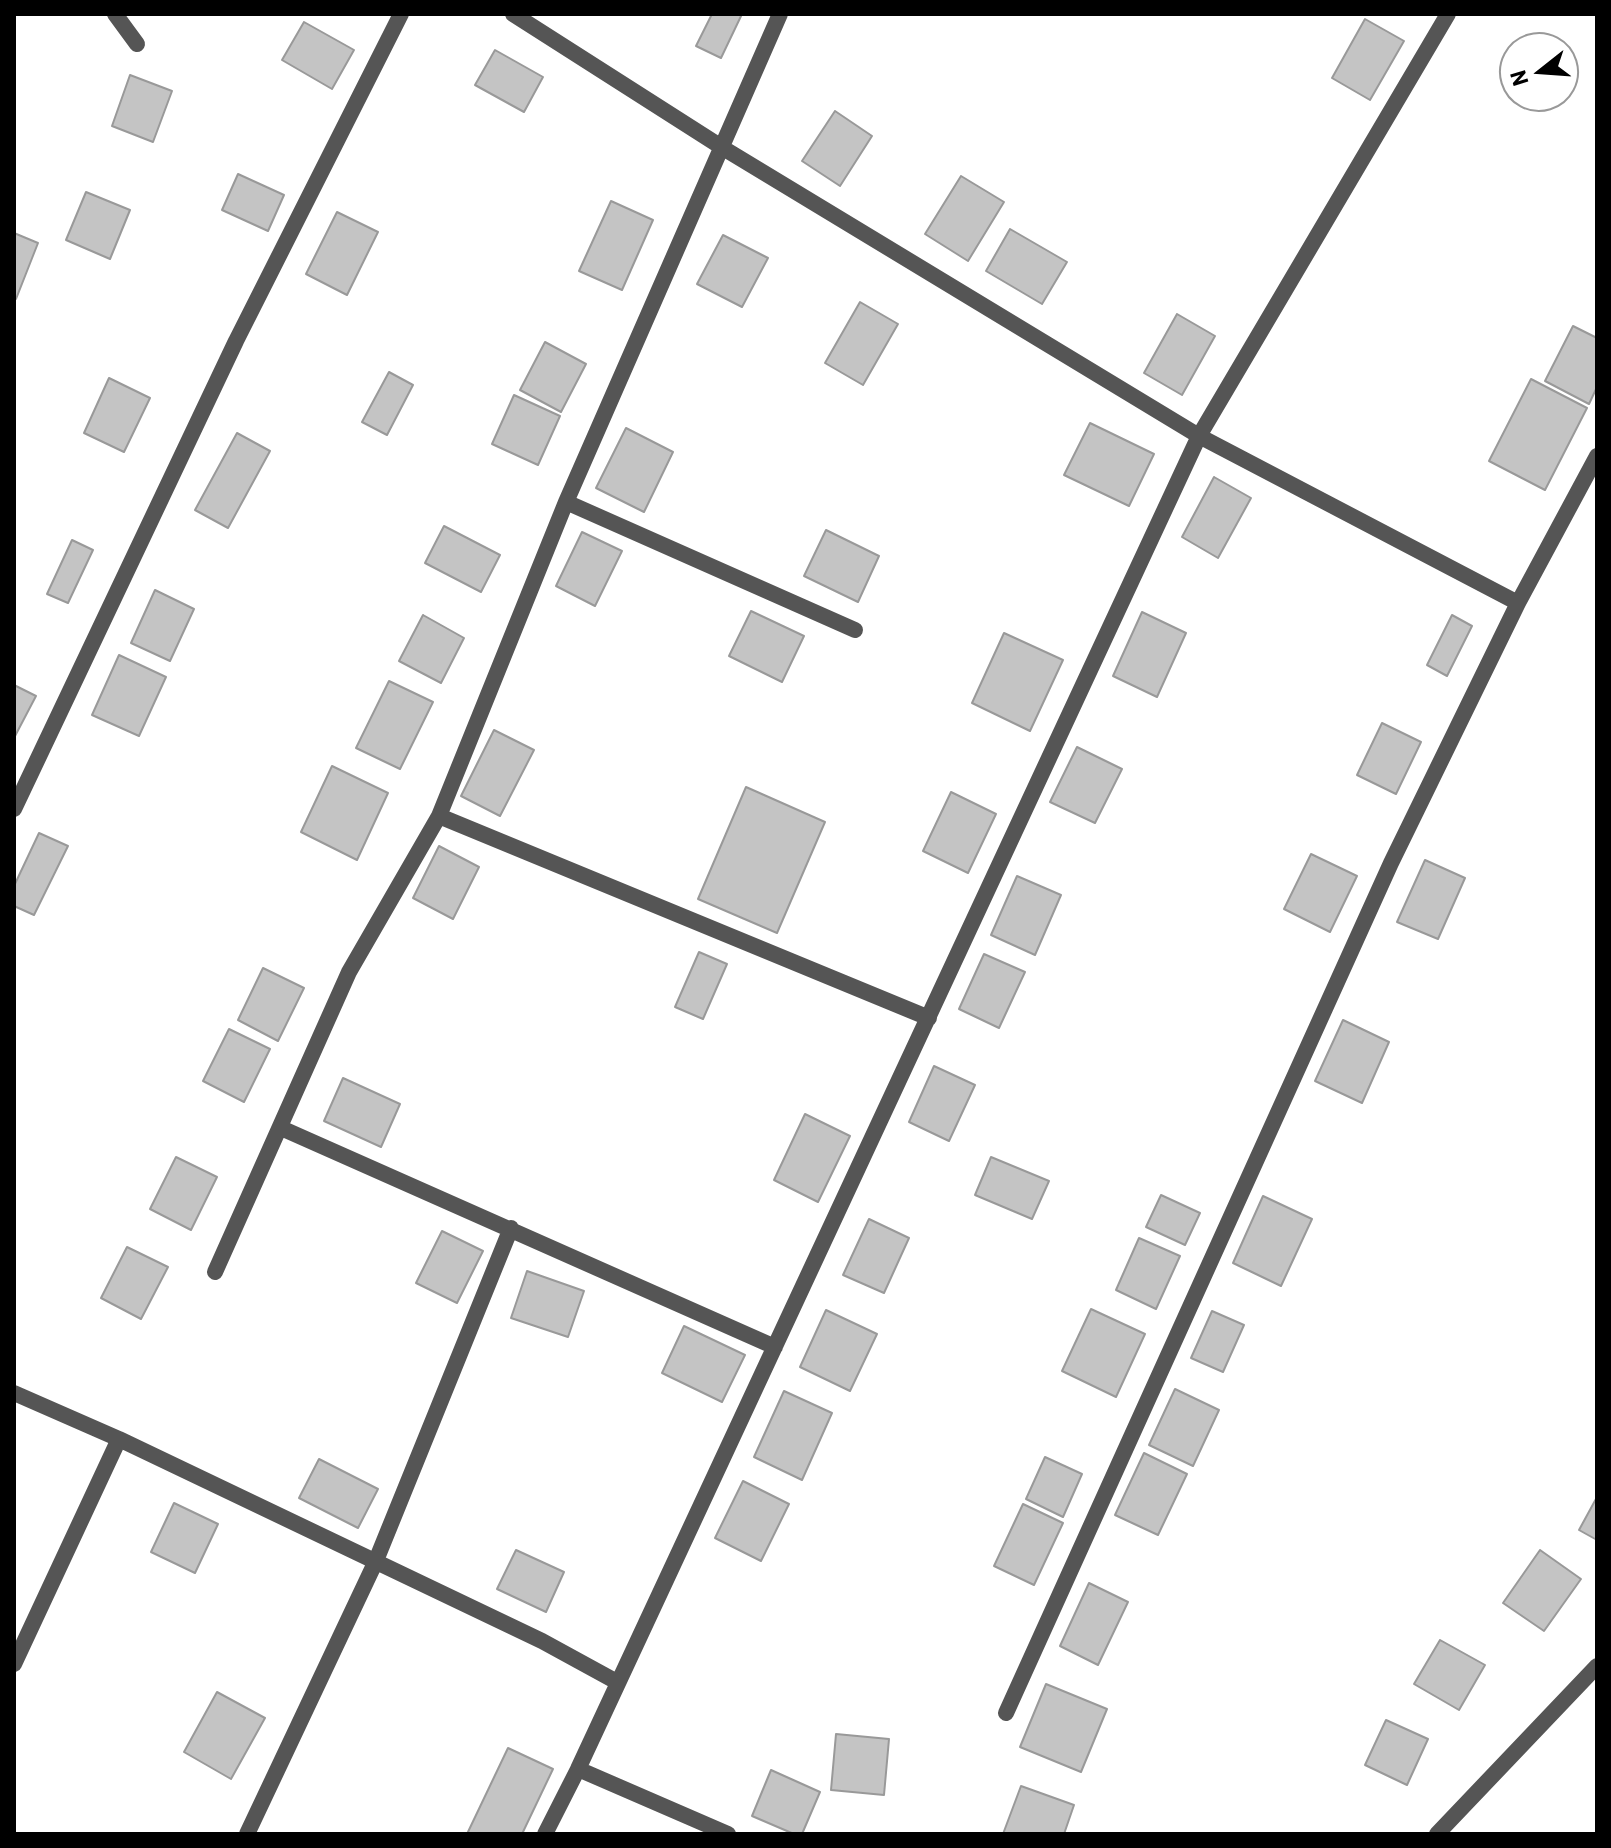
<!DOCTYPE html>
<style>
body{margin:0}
#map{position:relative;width:1611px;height:1848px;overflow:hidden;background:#fff;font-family:Barlow,sans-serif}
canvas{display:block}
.frame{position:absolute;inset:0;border:16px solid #000;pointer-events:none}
.north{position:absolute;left:1499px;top:32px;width:80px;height:80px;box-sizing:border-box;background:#fff;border:2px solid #999;border-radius:50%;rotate:253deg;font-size:22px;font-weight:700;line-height:32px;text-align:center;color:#000}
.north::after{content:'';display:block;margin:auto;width:28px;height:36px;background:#000;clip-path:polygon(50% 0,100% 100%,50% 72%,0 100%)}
</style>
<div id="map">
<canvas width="1611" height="1848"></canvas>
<div class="frame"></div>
<div class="north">N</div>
</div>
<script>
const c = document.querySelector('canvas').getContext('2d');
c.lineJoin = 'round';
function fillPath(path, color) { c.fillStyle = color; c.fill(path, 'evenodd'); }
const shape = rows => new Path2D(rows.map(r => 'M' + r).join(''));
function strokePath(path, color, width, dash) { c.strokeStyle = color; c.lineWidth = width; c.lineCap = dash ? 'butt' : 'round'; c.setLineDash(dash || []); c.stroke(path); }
const building = shape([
 [712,14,742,14,721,58,696,46,712,14],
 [1365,19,1404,41,1370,100,1332,78,1365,19],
 [304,22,354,50,332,89,282,60,304,22],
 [495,50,543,77,524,112,475,85,495,50],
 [130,75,172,91,153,142,112,126,130,75],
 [835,111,872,136,840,186,802,161,835,111],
 [238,174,284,195,268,231,222,210,238,174],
 [961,176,1004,202,968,261,925,234,961,176],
 [86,192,130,210,110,259,66,240,86,192],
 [611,201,653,220,622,290,579,271,611,201],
 [337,212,378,232,347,295,306,274,337,212],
 [1010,229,1067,262,1042,304,986,271,1010,229],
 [14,233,38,243,16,299,14,299,14,233],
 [723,235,768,258,742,307,697,284,723,235],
 [860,302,898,324,863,385,825,363,860,302],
 [1177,314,1215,336,1182,395,1144,373,1177,314],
 [1573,326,1597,338,1597,387,1589,404,1545,381,1573,326],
 [545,342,586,364,561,412,520,390,545,342],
 [389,372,413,385,387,435,362,422,389,372],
 [109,378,150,398,124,452,84,433,109,378],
 [1531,379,1587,408,1545,490,1489,461,1531,379],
 [514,395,560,416,538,465,492,444,514,395],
 [1090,423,1154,454,1129,506,1064,475,1090,423],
 [626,428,673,452,644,512,596,488,626,428],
 [237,433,270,451,228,528,195,510,237,433],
 [1214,477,1251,498,1218,558,1182,537,1214,477],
 [444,526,500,555,481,592,425,563,444,526],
 [826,530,879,556,858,602,804,576,826,530],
 [582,532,622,551,595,606,556,586,582,532],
 [72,540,93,550,68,603,47,594,72,540],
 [155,590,194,609,170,661,131,643,155,590],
 [751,611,804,636,782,682,729,656,751,611],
 [1142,612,1186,633,1157,697,1113,676,1142,612],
 [423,615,464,638,441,683,399,661,423,615],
 [1452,615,1472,626,1447,676,1427,665,1452,615],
 [1004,633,1063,660,1030,731,972,703,1004,633],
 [119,655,166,677,139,736,92,715,119,655],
 [389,681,433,702,400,769,356,748,389,681],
 [14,685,36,696,14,738,14,685],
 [1382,723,1421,742,1396,794,1357,775,1382,723],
 [494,730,534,750,500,816,461,796,494,730],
 [1077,747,1122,769,1095,823,1050,802,1077,747],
 [332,766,388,793,357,860,301,832,332,766],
 [746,787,825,822,777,933,698,899,746,787],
 [951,792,996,814,968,873,923,851,951,792],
 [39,833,68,846,34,915,14,906,14,886,39,833],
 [439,846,479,867,453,919,413,898,439,846],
 [1311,854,1357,876,1330,932,1284,909,1311,854],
 [1425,860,1465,878,1438,939,1397,922,1425,860],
 [1017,876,1061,895,1035,955,991,935,1017,876],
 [699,952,727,964,703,1019,675,1007,699,952],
 [984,954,1025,972,999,1028,959,1009,984,954],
 [263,968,304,988,278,1041,238,1020,263,968],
 [1343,1020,1389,1042,1362,1103,1315,1081,1343,1020],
 [229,1029,270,1049,244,1102,203,1081,229,1029],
 [934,1066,975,1085,949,1141,909,1122,934,1066],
 [343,1078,400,1104,381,1147,324,1121,343,1078],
 [805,1114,850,1136,818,1202,774,1180,805,1114],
 [176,1157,217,1177,191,1230,150,1209,176,1157],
 [991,1157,1049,1181,1032,1219,975,1195,991,1157],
 [1161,1195,1200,1213,1185,1245,1146,1227,1161,1195],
 [1263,1196,1312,1219,1281,1286,1233,1263,1263,1196],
 [869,1219,909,1238,884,1293,843,1275,869,1219],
 [442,1231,483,1251,457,1303,416,1283,442,1231],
 [1139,1238,1180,1256,1156,1309,1116,1290,1139,1238],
 [127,1247,168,1267,141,1319,101,1298,127,1247],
 [527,1271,584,1291,568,1337,511,1318,527,1271],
 [1091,1309,1145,1334,1116,1397,1062,1371,1091,1309],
 [826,1310,877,1334,850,1391,800,1367,826,1310],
 [1212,1311,1244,1325,1223,1372,1191,1358,1212,1311],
 [684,1326,745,1355,722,1402,662,1373,684,1326],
 [1175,1389,1219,1410,1193,1466,1149,1445,1175,1389],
 [784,1391,832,1413,802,1480,754,1457,784,1391],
 [1144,1453,1187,1474,1158,1535,1115,1515,1144,1453],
 [1045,1457,1082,1474,1063,1517,1026,1499,1045,1457],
 [319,1459,378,1489,358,1528,299,1498,319,1459],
 [743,1481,789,1504,761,1561,715,1538,743,1481],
 [1597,1497,1597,1540,1579,1530,1597,1497],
 [174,1503,218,1524,195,1573,151,1552,174,1503],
 [1023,1504,1063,1523,1034,1585,994,1566,1023,1504],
 [516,1550,564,1572,546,1612,497,1589,516,1550],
 [1540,1550,1581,1579,1544,1631,1503,1603,1540,1550],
 [1089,1583,1128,1602,1098,1665,1060,1646,1089,1583],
 [1440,1640,1485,1665,1459,1710,1414,1684,1440,1640],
 [1046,1684,1107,1709,1081,1772,1020,1747,1046,1684],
 [217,1692,265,1718,231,1779,184,1752,217,1692],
 [1386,1720,1428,1739,1407,1785,1365,1765,1386,1720],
 [836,1734,889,1739,884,1795,831,1790,836,1734],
 [508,1748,553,1769,522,1834,467,1834,508,1748],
 [771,1770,820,1792,802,1834,794,1834,752,1816,771,1770],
 [1021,1786,1074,1805,1064,1834,1003,1834,1021,1786]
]);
fillPath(building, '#c4c4c4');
strokePath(building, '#999', 2);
strokePath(shape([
 [115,14,137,44]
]), '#555', 16);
strokePath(shape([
 [513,14,723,148,1199,436,1518,603],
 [566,502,855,630],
 [14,809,236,341,401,14],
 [439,816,929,1018],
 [281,1128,775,1347],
 [215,1272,349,972,439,816,566,502,780,14],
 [14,1393,119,1439,542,1641,617,1682],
 [14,1664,119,1439],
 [1006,1713,1391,863,1518,603,1597,456],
 [578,1769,728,1834],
 [247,1834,375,1563,511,1228],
 [545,1834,578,1769,1199,436,1448,14],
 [1437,1834,1597,1666]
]), '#555', 16);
</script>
